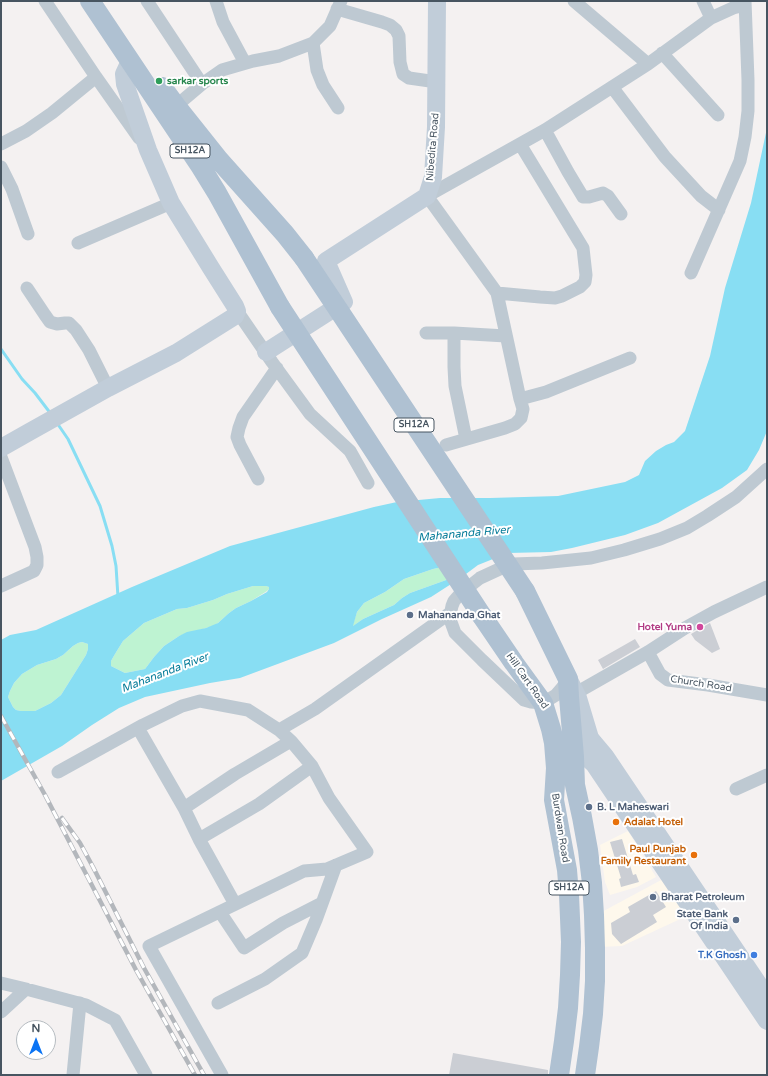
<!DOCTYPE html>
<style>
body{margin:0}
#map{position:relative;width:768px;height:1076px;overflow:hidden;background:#f4f1f1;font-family:"Varela Round",sans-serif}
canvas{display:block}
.frame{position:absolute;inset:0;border:2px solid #475561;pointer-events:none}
.north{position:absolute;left:16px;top:1020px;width:40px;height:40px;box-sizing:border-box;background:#fff;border:1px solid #b5bbc0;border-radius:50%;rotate:0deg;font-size:11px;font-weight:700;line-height:16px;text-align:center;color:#475561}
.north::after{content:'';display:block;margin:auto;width:14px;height:18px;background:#0b74f4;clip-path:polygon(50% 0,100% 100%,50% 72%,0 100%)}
</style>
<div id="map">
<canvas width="768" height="1076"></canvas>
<div class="frame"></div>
<div class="north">N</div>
</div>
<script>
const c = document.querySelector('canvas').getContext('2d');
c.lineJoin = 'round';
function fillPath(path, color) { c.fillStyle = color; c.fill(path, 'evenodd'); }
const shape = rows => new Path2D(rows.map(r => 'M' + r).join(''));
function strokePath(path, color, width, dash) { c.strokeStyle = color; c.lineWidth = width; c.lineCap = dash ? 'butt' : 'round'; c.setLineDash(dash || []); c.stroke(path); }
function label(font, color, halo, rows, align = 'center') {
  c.font = font + ' "Varela Round",sans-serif'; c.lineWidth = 4; c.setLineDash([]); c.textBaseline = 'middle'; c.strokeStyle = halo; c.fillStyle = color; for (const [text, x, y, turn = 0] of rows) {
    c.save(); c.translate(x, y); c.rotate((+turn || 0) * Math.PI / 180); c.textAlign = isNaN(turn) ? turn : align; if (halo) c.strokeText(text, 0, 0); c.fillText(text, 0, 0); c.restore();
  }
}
fillPath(shape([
 [628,831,656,877,637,887,610,895,605,882,600,845],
 [663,879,689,915,622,946,599,947,598,914]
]), '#fef8ec');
fillPath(shape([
 [442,567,449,579,410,593,402,598,394,605,363,619,352,627,357,612,364,603,385,592,404,579,433,569],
 [253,586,266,586,269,587,269,589,267,591,251,601,236,608,229,613,218,623,213,626,179,636,164,646,154,657,145,669,125,673,111,666,111,661,115,654,123,641,144,623,177,609,187,608,213,600,227,594],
 [82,642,88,644,88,649,86,655,61,695,51,703,35,711,21,711,16,710,13,707,8,697,10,691,14,683,22,674,37,665,56,659,63,655,73,646,78,643]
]), '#bef3d2');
fillPath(shape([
 [767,128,767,431,759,450,747,470,722,488,658,523,625,535,572,548,551,552,508,553,478,565,462,577,431,597,382,619,334,643,240,678,210,683,145,697,119,708,92,725,62,746,1,781,1,640,10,635,36,630,132,587,230,546,374,507,397,502,440,498,490,498,558,496,625,482,639,475,645,461,656,451,666,445,674,442,685,431,710,356,725,288,751,203],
 [442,567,449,579,410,593,402,598,394,605,363,619,353,626,357,612,364,603,385,592,404,579,433,569],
 [253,586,266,586,269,587,269,589,267,592,251,601,236,608,229,613,218,623,206,628,187,632,179,636,164,646,154,657,145,669,125,673,111,666,111,661,115,654,123,641,144,623,177,609,187,608,213,600,227,594],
 [82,642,88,644,88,649,86,655,61,695,51,703,35,711,21,711,16,710,13,707,8,697,10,691,14,683,22,674,37,665,56,659,63,655,73,646,78,643]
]), '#88def3');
strokePath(shape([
 [1,349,22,379,35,393,51,414],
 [57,423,68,439,100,506,112,546,116,566,118,597]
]), '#88def3', 3);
fillPath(shape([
 [710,623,720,649,712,653,695,640,691,634],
 [635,639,640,647,603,669,598,660],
 [622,839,633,875,636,874,639,882,621,887,619,879,621,878,610,842],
 [656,891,666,907,653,915,657,922,621,944,612,934,611,923,630,912,628,907],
 [453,1053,548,1070,548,1075,449,1075]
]), '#cbced4');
strokePath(shape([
 [45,1,96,77,139,138],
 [147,1,202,84],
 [216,1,223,22,245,63],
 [574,1,648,64],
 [703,1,711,18],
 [337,9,382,22,390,25,396,30,399,36,400,62,403,74,409,78,437,82],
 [313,43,317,70,323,85,338,108],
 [662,53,718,115],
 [612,87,665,157,701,196,719,210],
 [176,106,202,84,222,70,253,61,279,56,313,43,330,26,341,1],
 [545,130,568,172,583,197,589,197,603,193,608,196,621,214],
 [1,144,26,131,52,113,96,77],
 [1,167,12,189,28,234],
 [78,243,171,203],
 [691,273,740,161,745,137,748,111,748,80,745,1],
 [27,288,45,315,50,322,57,324,65,323,69,323,76,330,89,350,108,388],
 [497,293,540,297,555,298,562,296,580,287,585,282,586,275,583,248,520,144],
 [237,311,272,362,310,414,350,451,368,483],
 [426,333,454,333,506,336],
 [454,333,454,367,455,386,466,439],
 [520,399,546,392,630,358],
 [446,445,505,428,515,424,521,418,523,409,520,399,497,293,427,196,545,130,648,64,711,18,733,8,745,5],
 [1,457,35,547,37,557,37,565,34,571,1,586],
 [258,479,240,445,237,437,239,428,243,417,277,368],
 [648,652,660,674,668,680,708,685,767,695],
 [568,679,562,688,556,695,543,703,531,702,524,700,482,660,455,633,451,622,450,616,452,606,454,601,461,593,480,578,506,566,513,564,542,563,591,558,624,550,660,539,687,528,707,516,736,497,767,469],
 [576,693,648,652,685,628,714,612,767,587],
 [138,728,184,808,199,839,235,904],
 [279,730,315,709,450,613],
 [58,772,143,725,182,706,200,701,248,710,279,730,291,741,312,766,329,798,367,852,327,869,304,871,149,946,222,1075],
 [736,789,767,775],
 [184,808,235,774,291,741],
 [199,839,259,804,312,766],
 [220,912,244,948,283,923,322,903],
 [1,983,26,989,86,1005,115,1020,146,1075],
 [218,1003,265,979,302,953,316,920,336,865],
 [1,1012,26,989],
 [73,1075,80,1003]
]), '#bec9d2', 13);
strokePath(shape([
 [266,352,344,302,326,261,427,196,433,177,436,127,437,1],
 [1,448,31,431,108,388,176,353,235,316,237,311,235,306,211,268,171,203,148,150,125,84,124,74,130,61],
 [569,680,578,698,590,738,594,743,605,756,767,997],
 [568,737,582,753,594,764,767,1021]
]), '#c1cdd9', 18);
strokePath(shape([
 [90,1,201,167,217,193,280,307],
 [162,87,176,106,219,160,285,234,304,258],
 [525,591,568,679,569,697,574,757,575,785,582,817,588,850,592,883,594,915,595,948,595,981,593,1014,589,1047,585,1075],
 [482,616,514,663,543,703,551,729,554,743,556,768,554,800,567,870,569,894,571,942,570,975,568,1008,564,1041,559,1075]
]), '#afc1d2', 20);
const rail = shape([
 [1,716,45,795,136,970,195,1075],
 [62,818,80,843,93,867,144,968,204,1075]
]);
strokePath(rail, '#b3b7bc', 4.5);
strokePath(rail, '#fff', 3, [9]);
strokePath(shape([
 [304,258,525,591],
 [280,307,482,616]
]), '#afc1d2', 20);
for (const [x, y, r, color] of [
 [159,81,4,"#2e9e5b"],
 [410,615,4,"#5c6f8a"],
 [700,627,4,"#d1479c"],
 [589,807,4,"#5c6f8a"],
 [616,822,4,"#e8710a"],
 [694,855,4,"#e8710a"],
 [653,897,4,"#5c6f8a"],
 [736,920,4,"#5c6f8a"],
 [754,955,4,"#3f7fe0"]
]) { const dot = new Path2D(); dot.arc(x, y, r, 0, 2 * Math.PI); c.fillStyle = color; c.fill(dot); strokePath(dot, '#fff', 1.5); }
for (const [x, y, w] of [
 [190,151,40],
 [414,425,40],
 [569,888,40]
]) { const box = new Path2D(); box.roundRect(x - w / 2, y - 7, w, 14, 3); c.fillStyle = '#fff'; c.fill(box); strokePath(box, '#475561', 1); }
label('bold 9px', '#475561', null, [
 ["SH12A",190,151],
 ["SH12A",414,425],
 ["SH12A",569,888]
]);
label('bold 10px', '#27864d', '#fff', [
 ["sarkar sports",167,81]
], 'left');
label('10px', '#475561', '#fff', [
 ["Nibedita Road",433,147,-85],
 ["Hill Cart Road",527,681,55],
 ["Church Road",701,684,9],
 ["Burdwan Road",560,828,81]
]);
label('bold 10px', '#4e5e75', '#fff', [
 ["Mahananda Ghat",418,615],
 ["B. L Maheswari",597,807],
 ["Bharat Petroleum",661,897],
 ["State Bank",728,914,"right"],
 ["Of India",728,926,"right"]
], 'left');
label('bold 10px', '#b23c85', '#fff', [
 ["Hotel Yuma",692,627]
], 'right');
label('bold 10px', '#c56008', '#fff', [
 ["Adalat Hotel",624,822],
 ["Paul Punjab",686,849,"right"],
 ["Family Restaurant",686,861,"right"]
], 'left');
label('bold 10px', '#366cbe', '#fff', [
 ["T.K Ghosh",746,955]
], 'right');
label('italic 11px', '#047b98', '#fff', [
 ["Mahananda River",464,534,-5],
 ["Mahananda River",165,673,-21]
]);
</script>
